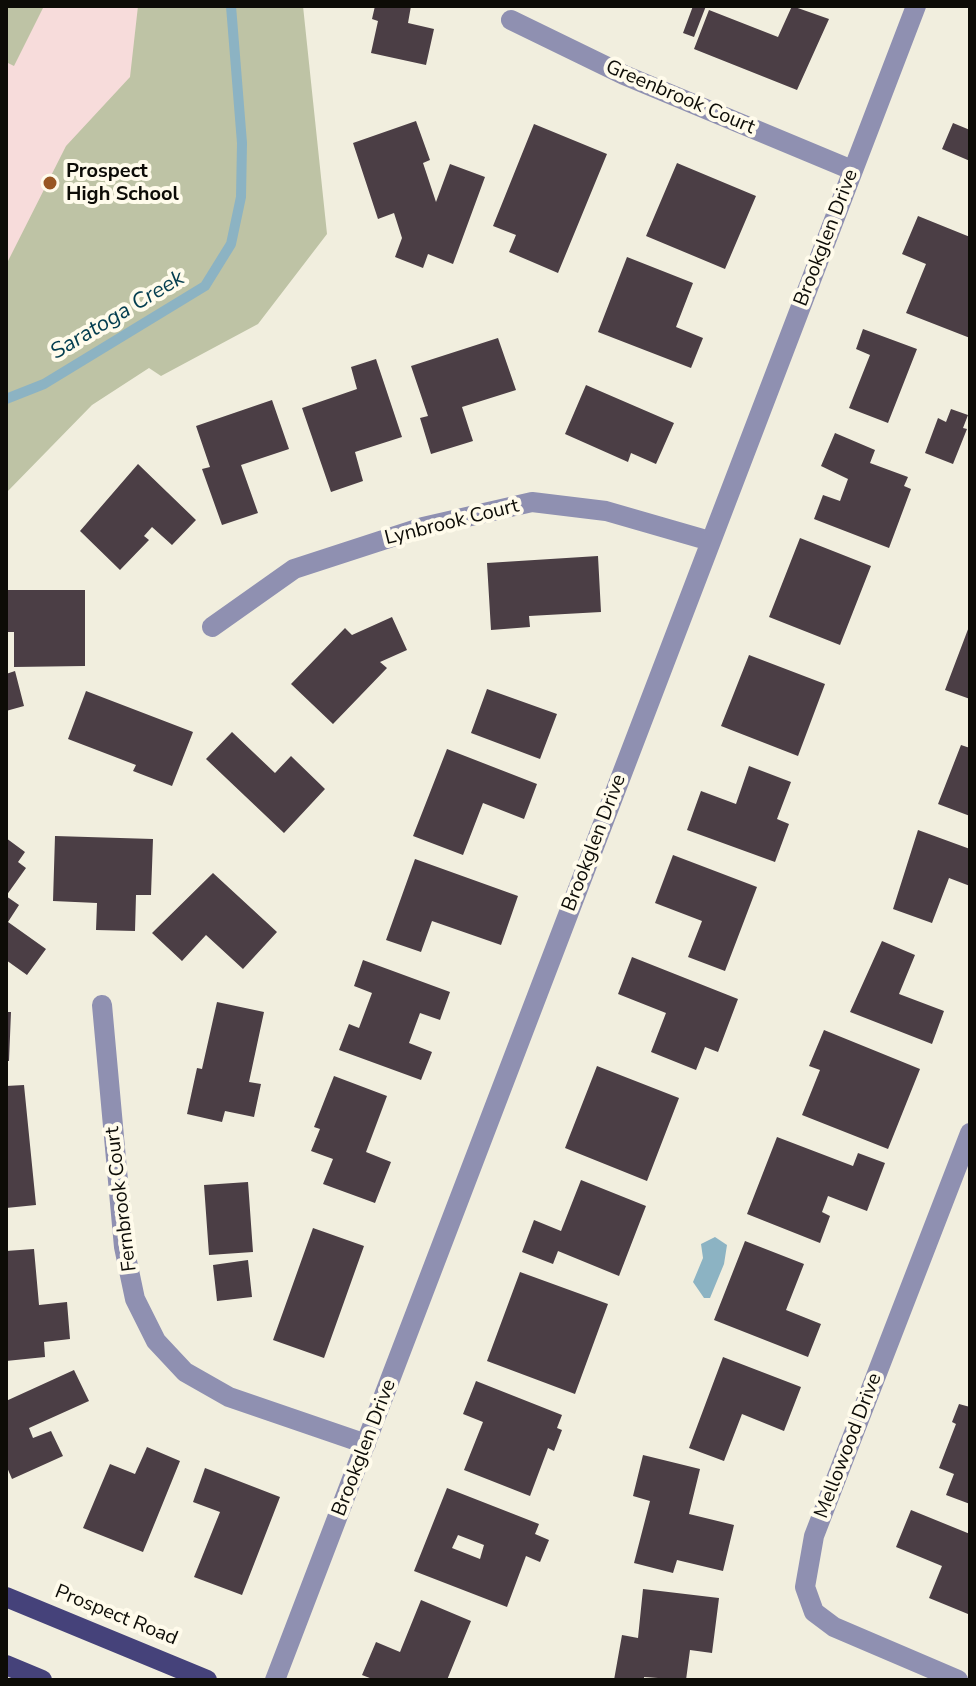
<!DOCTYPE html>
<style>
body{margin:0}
#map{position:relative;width:976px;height:1686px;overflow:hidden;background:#f1eede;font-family:"Nunito Sans",sans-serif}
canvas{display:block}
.frame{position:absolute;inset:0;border:8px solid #0d0c07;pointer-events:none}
</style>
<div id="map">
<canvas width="976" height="1686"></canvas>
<div class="frame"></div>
</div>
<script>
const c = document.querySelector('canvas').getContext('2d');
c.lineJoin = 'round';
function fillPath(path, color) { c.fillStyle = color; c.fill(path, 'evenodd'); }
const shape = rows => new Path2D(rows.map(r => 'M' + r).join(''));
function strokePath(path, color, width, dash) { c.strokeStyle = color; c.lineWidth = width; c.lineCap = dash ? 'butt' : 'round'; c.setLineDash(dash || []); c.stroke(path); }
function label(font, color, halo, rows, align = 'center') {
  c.font = font + ' "Nunito Sans",sans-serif'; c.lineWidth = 8; c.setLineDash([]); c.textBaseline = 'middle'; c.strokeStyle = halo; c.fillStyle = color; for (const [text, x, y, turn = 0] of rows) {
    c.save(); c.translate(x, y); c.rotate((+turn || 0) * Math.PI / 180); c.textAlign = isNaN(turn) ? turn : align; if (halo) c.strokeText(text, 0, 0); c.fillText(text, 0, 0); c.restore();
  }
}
fillPath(shape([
 [6,6,178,6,6,298]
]), '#f7dcdb');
fillPath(shape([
 [6,6,44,6,14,66,6,62],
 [138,6,303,6,327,234,258,324,161,376,149,368,92,405,6,493,6,265,66,146,130,77]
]), '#bec3a5');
fillPath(shape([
 [715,1237,727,1245,724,1264,710,1298,704,1298,693,1282,703,1258,701,1244]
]), '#8cb3c3');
strokePath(shape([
 [6,399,44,384,205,286,231,244,241,197,242,143,231,6]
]), '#8cb3c3', 10);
fillPath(shape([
 [375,6,411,6,408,23,434,29,426,65,371,53,378,21,372,19],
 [693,6,706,6,694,37,683,33],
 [792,6,829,19,797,90,694,49,709,10,778,37],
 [416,121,430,160,423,163,436,202,450,164,485,177,453,264,428,254,423,268,395,257,402,238,394,213,378,219,353,143],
 [953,123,970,130,970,161,942,149],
 [534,124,607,154,558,273,509,252,516,235,493,226],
 [677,163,756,196,725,269,646,236],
 [918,216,970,237,970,338,906,313,926,264,902,254],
 [627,257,693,283,676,327,703,338,691,368,598,332],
 [863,329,917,349,888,423,849,408,870,355,856,349],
 [498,338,516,390,462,407,473,441,431,454,420,418,428,416,411,366],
 [376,359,402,437,355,452,363,481,331,492,302,408,357,389,351,367],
 [586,385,674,423,656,464,631,453,628,462,565,434],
 [272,400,289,449,241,465,258,513,222,525,202,469,210,467,196,426],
 [951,409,968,415,963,428,967,429,953,464,925,453,938,418,946,422],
 [835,433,875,450,870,463,908,477,904,486,911,489,889,548,814,519,823,495,840,501,848,479,821,466],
 [138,464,196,520,172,545,152,527,144,536,149,540,120,570,80,531],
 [800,538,871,566,840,645,769,617],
 [598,556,601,612,529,616,530,627,491,630,487,563],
 [6,590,85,590,85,666,14,667,14,632,6,632],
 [392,617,407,650,380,662,387,668,333,724,291,684,345,628,352,635],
 [970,624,970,699,945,690],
 [749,655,825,684,798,756,721,726],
 [15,671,24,706,6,711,6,674],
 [487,689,557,714,540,759,471,733],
 [86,691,193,732,172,786,133,771,136,765,68,739],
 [232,732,275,773,291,756,325,789,284,833,206,759],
 [961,745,970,748,970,816,938,804],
 [447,749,537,784,524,819,483,803,463,855,413,836],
 [749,766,791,782,777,819,789,824,775,862,687,830,701,791,736,804],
 [918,830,970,849,970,886,949,878,932,923,893,909],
 [55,836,153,839,151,895,136,895,135,931,96,930,97,903,53,901],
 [6,838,25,852,18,862,26,868,6,896,19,905,8,922,46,949,27,975,6,960],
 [673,855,757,887,725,971,688,957,702,921,655,903],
 [415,859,518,896,501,945,432,921,421,952,386,940],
 [213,873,277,932,243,969,206,935,182,961,152,933],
 [882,941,915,955,899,994,944,1011,932,1044,850,1012],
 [632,957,738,999,718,1052,705,1047,696,1070,651,1052,666,1013,618,994],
 [363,960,450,992,440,1020,420,1013,409,1043,432,1052,421,1080,339,1050,349,1024,359,1028,372,993,354,986],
 [217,1002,264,1012,249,1082,261,1084,254,1117,225,1111,222,1122,187,1114,197,1068,202,1069],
 [6,1012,11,1012,9,1061,6,1061],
 [824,1030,920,1069,888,1149,802,1115,820,1070,809,1066],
 [597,1066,679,1098,647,1181,565,1148],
 [334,1076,387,1096,366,1152,391,1162,375,1203,323,1184,333,1159,311,1151,320,1129,314,1127],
 [24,1085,36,1205,6,1208,6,1086],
 [777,1137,853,1166,858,1153,885,1163,867,1211,828,1196,822,1212,830,1216,820,1243,747,1214],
 [581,1180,646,1206,619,1276,558,1251,553,1264,522,1252,534,1220,561,1231],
 [248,1182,253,1252,209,1255,204,1185],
 [313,1228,364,1246,324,1358,273,1340],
 [745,1241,804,1264,786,1310,821,1324,808,1357,714,1320],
 [34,1249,39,1305,67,1302,70,1339,44,1342,45,1357,6,1361,6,1251],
 [248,1260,252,1297,217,1301,213,1265],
 [520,1272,608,1304,575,1394,487,1361],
 [723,1357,801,1387,784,1431,742,1414,724,1461,689,1448],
 [74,1370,89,1401,29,1428,33,1438,51,1431,63,1456,12,1479,6,1465,6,1401],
 [476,1381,562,1415,557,1428,562,1430,554,1451,548,1448,530,1496,464,1470,483,1422,463,1414],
 [959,1404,970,1407,970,1504,946,1495,954,1474,939,1468,956,1424,952,1422],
 [147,1447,180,1461,143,1552,83,1528,110,1464,135,1474],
 [643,1455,700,1469,689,1514,734,1525,723,1571,677,1560,673,1573,634,1563,650,1501,633,1496],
 [205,1468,280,1497,242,1595,194,1577,220,1512,193,1502],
 [447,1488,539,1524,535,1534,549,1540,540,1562,526,1556,507,1607,414,1571],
 [458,1535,484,1545,480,1559,452,1548],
 [911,1510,970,1534,968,1614,929,1598,942,1566,896,1547],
 [643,1589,719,1598,712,1653,690,1650,686,1680,644,1677,644,1680,614,1680,622,1635,638,1638],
 [421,1600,471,1621,447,1680,375,1680,362,1675,376,1642,400,1652]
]), '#4b3e45');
strokePath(shape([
 [511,20,624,75,852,170],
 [212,627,294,569,423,527,532,502,606,511,710,541],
 [102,1005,124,1247,135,1299,156,1341,185,1372,229,1397,366,1444],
 [275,1680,916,6],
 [958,1680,834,1627,814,1612,805,1587,814,1536,970,1133]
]), '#8f90b1', 20);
strokePath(shape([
 [6,1597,207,1680],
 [6,1665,42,1680]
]), '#45427a', 20);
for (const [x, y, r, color] of [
 [50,183,8,"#985623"]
]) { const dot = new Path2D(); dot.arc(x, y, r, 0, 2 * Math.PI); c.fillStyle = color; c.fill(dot); strokePath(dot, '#fffbeb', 3); }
label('20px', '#0d0c07', '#fffbeb', [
 ["Greenbrook Court",680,98,23],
 ["Brookglen Drive",827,238,-69],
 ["Lynbrook Court",452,523,-14],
 ["Brookglen Drive",595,843,-69],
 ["Fernbrook Court",122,1199,-97],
 ["Mellowood Drive",849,1446,-69],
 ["Brookglen Drive",365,1448,-69],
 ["Prospect Road",116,1616,22]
]);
label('bold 20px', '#0d0c07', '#fffbeb', [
 ["Prospect",66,172],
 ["High School",66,195]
], 'left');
label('italic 22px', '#033d4f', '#fffbeb', [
 ["Saratoga Creek",118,316,-31]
]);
</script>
